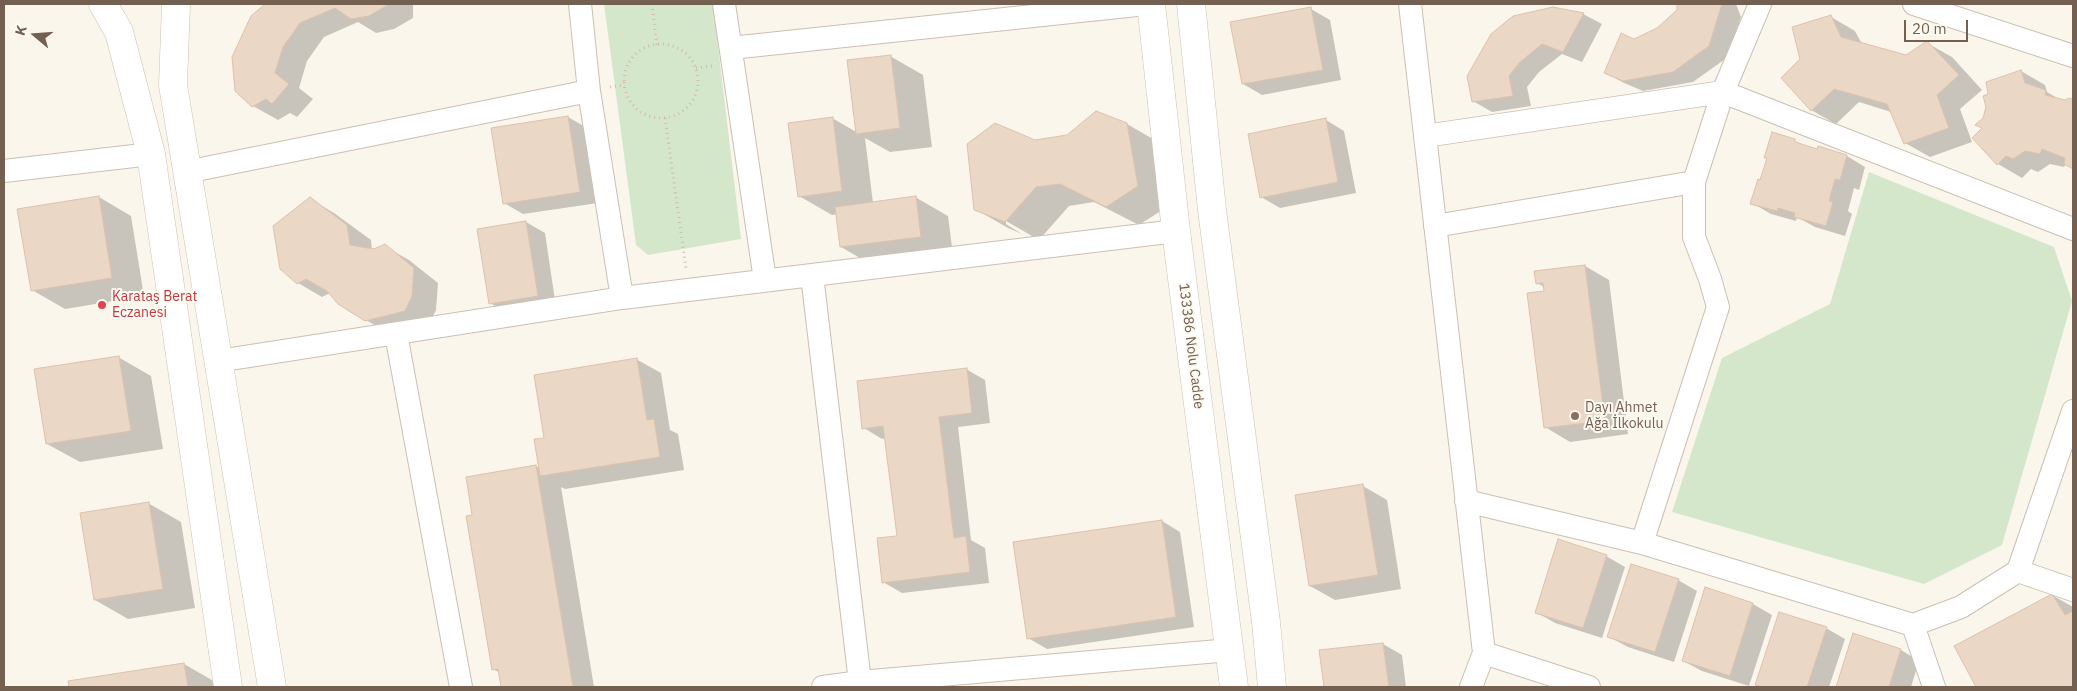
<!DOCTYPE html>
<meta charset="utf-8">
<style>
body{margin:0}
#map{position:relative;width:2077px;height:691px;overflow:hidden;background:#fbf6ec;font-family:"IBM Plex Sans",sans-serif}
canvas{display:block}
.frame{position:absolute;inset:0;border:5px solid #746051;pointer-events:none}
.north{position:absolute;left:10px;top:10px;width:50px;height:50px;-webkit-text-stroke:4px #fdfaf2;paint-order:stroke;rotate:288deg;font-size:14px;font-weight:700;line-height:20px;text-align:center;color:#746051}
.north::after{content:'';display:block;margin:auto;width:18px;height:22px;background:#746051;clip-path:polygon(50% 0,100% 100%,50% 72%,0 100%)}
.scale{position:absolute;left:1904px;top:20px;width:64px;height:22px;box-sizing:border-box;border:2px solid #746051;border-top:0;padding-left:6px;font-size:15px;line-height:18px;white-space:nowrap;color:#746051;-webkit-text-stroke:4px #fdfaf2;paint-order:stroke}
</style>
<div id="map">
<canvas width="2077" height="691"></canvas>
<div class="frame"></div>
<div class="north">K</div>
<div class="scale">20 m</div>
</div>
<script>
const c = document.querySelector('canvas').getContext('2d');
c.lineJoin = 'round';
function fillPath(path, color) { c.fillStyle = color; c.fill(path, 'evenodd'); }
const shape = rows => new Path2D(rows.map(r => 'M' + r).join(''));
function strokePath(path, color, width, dash) { c.strokeStyle = color; c.lineWidth = width; c.lineCap = dash ? 'butt' : 'round'; c.setLineDash(dash || []); c.stroke(path); }
function label(font, color, halo, rows, align = 'center') {
  c.font = font + ' "IBM Plex Sans",sans-serif'; c.lineWidth = 4; c.setLineDash([]); c.textBaseline = 'middle'; c.strokeStyle = halo; c.fillStyle = color; for (const [text, x, y, turn = 0] of rows) {
    c.save(); c.translate(x, y); c.rotate((+turn || 0) * Math.PI / 180); c.textAlign = isNaN(turn) ? turn : align; if (halo) c.strokeText(text, 0, 0); c.fillText(text, 0, 0); c.restore();
  }
}
fillPath(shape([
 [604,4,713,4,741,239,648,255,636,245],
 [1869,172,2054,247,2072,301,2002,545,1924,584,1672,512,1722,358,1830,304]
]), '#d5e7cb');
fillPath(shape([
 [267,4,413,4,413,18,394,29,376,33,358,22,324,37,307,61,299,88,313,99,297,117,290,113,278,120,253,106,252,17],
 [1678,4,1736,4,1741,17,1728,57,1693,82,1643,91,1624,83,1606,73,1679,11],
 [1311,9,1330,20,1341,80,1262,95,1243,84],
 [1583,14,1602,24,1582,62,1562,54,1539,72,1527,87,1531,106,1492,112,1473,101,1492,35],
 [1831,17,1855,31,1862,44,1907,56,1927,43,1952,57,1982,90,1960,109,1972,142,1930,157,1905,143,1891,112,1859,102,1836,124,1811,110,1802,60],
 [890,56,923,75,932,147,890,152,865,138,873,203,915,197,948,216,953,255,874,266,841,247,837,214,832,215,799,196,832,118,858,133],
 [2021,71,2045,85,2047,92,2064,102,2069,99,2073,100,2073,168,2066,164,2064,167,2050,164,2038,172,2031,169,2022,178,1998,164,1974,138,1984,128,1984,119],
 [568,117,587,128,598,203,523,214,504,203],
 [1326,120,1344,131,1356,193,1280,208,1261,197],
 [1127,124,1160,143,1170,205,1139,225,1094,202,1069,206,1039,240,1006,221,1006,224,1022,234,1008,228,975,209,1035,142],
 [1795,141,1807,147,1847,156,1865,167,1859,190,1854,188,1848,211,1852,214,1845,236,1815,227,1797,217,1796,221,1771,214,1752,203,1761,181],
 [99,197,131,216,144,296,65,309,32,290],
 [310,199,334,213,371,240,372,250,384,246,409,260,438,283,436,310,429,324,390,334,366,320,330,293,322,297,298,283],
 [526,222,545,233,556,307,509,314,490,303],
 [1585,266,1609,280,1628,434,1570,442,1545,427,1545,292,1544,287,1537,283],
 [118,357,151,376,163,449,80,462,47,444],
 [636,359,661,373,670,430,678,434,684,470,565,489,561,487,594,687,502,687,500,673,493,669,474,516,536,466,540,469,545,439],
 [966,369,985,380,990,423,958,427,971,540,985,548,989,583,902,593,883,582,898,537,886,438,882,439,864,428],
 [1363,486,1387,500,1401,589,1335,600,1310,586],
 [148,503,181,522,195,608,128,619,95,600],
 [1162,521,1180,532,1194,627,1047,649,1028,638],
 [1606,556,1625,567,1602,638,1555,623,1536,612],
 [1678,580,1697,591,1674,662,1628,647,1609,637],
 [1706,589,1753,604,1772,615,1749,686,1702,671,1683,661],
 [2052,595,2073,607,2073,687,1977,687,1956,646],
 [1826,628,1845,639,1829,687,1762,687,1756,684],
 [1854,635,1901,650,1919,661,1911,687,1837,687],
 [1383,644,1402,655,1406,687,1325,687,1321,652],
 [184,664,217,683,217,687,70,687,70,682]
]), '#0003');
const building = shape([
 [265,4,389,4,369,16,351,19,335,8,300,23,283,47,275,73,289,84,272,104,266,99,252,107,235,91,232,57,251,16,265,4],
 [1677,4,1722,4,1709,46,1673,72,1623,81,1604,73,1621,33,1634,39,1657,28,1677,10,1677,4],
 [1311,7,1323,70,1242,84,1230,22,1311,7],
 [1553,7,1584,13,1563,52,1542,44,1520,62,1509,76,1513,96,1472,102,1467,76,1491,34,1513,16,1553,7],
 [1831,15,1841,37,1906,55,1927,41,1959,75,1937,95,1949,128,1904,144,1887,104,1834,89,1811,111,1781,78,1800,59,1792,27,1831,15],
 [891,55,900,128,856,134,847,60,891,55],
 [2021,70,2025,83,2046,90,2045,95,2065,100,2069,98,2073,99,2073,169,2064,164,2065,158,2042,149,2040,154,2025,151,2013,159,2006,156,1997,165,1972,138,1982,128,1975,125,1983,118,1986,107,1983,96,1988,94,1986,82,2021,70],
 [1096,111,1127,123,1138,186,1106,207,1060,184,1036,187,1005,222,974,210,967,144,995,123,1035,140,1067,135,1096,111],
 [568,116,580,192,503,204,491,128,568,116],
 [833,117,842,191,798,197,788,123,833,117],
 [1326,118,1338,182,1260,198,1248,134,1326,118],
 [1772,132,1795,139,1795,142,1817,149,1818,146,1847,155,1840,180,1835,179,1829,201,1833,202,1826,226,1794,217,1795,213,1778,208,1777,211,1750,204,1758,179,1760,180,1767,158,1764,158,1772,132],
 [99,196,112,278,31,291,17,209,99,196],
 [916,196,921,237,840,247,835,207,916,196],
 [310,197,347,225,350,245,374,249,385,244,414,268,412,296,405,311,365,321,338,304,327,291,306,279,297,284,280,269,273,226,310,197],
 [526,221,538,296,489,304,477,229,526,221],
 [1585,265,1605,421,1544,428,1527,293,1544,291,1543,283,1536,284,1534,271,1585,265],
 [119,356,131,431,46,444,34,369,119,356],
 [637,358,647,420,654,419,660,457,540,476,534,439,544,438,534,375,637,358],
 [967,368,972,413,939,417,954,538,966,536,970,572,882,583,877,538,897,536,883,426,862,429,857,381,967,368],
 [536,465,573,687,501,687,498,669,492,670,466,516,472,515,466,477,536,465],
 [1363,484,1378,575,1309,586,1295,495,1363,484],
 [149,502,163,589,94,600,80,513,149,502],
 [1162,520,1176,617,1027,639,1013,542,1162,520],
 [1558,539,1607,555,1583,628,1535,613,1558,539],
 [1631,564,1679,579,1655,652,1607,637,1631,564],
 [1705,587,1753,603,1730,676,1682,661,1705,587],
 [2052,594,2065,615,2073,611,2073,687,1976,687,1954,646,2052,594],
 [1779,612,1827,627,1807,687,1762,687,1755,685,1779,612],
 [1853,633,1901,649,1889,687,1836,687,1853,633],
 [1383,643,1389,687,1324,687,1319,650,1383,643],
 [184,663,188,687,69,687,68,681,184,663]
]);
fillPath(building, '#ebd7c5');
strokePath(building, '#dec1a9', 1);
const street = shape([
 [724,4,765,280],
 [1410,4,1484,653],
 [1914,4,2073,56],
 [731,48,1146,4],
 [1425,136,1723,92,2073,229],
 [4,171,151,154],
 [186,172,589,91],
 [1435,226,1694,182],
 [812,275,860,682],
 [622,298,1176,231],
 [396,334,461,687],
 [218,361,622,298,589,91,580,4],
 [1466,501,1642,543,1913,625,1961,607,2018,571,2073,411],
 [1642,543,1718,307,1710,279,1694,237,1694,182,1723,92,1760,4],
 [2018,571,2073,590],
 [1913,625,1934,687],
 [823,687,860,682,1230,650],
 [1471,687,1484,653,1589,687]
]);
const secondary = shape([
 [103,4,119,32,151,154,228,687],
 [176,4,173,85,272,687],
 [1151,4,1176,231,1234,687],
 [1191,4,1212,210,1266,622,1272,687]
]);
strokePath(street, '#ccbfb3', 24);
strokePath(secondary, '#cec0b0', 29);
strokePath(shape([
 [652,4,657,45],
 '624 81a37 37 0 1 1 74 0a37 37 0 1 1-74 0Z',
 [696,68,712,66],
 [610,87,625,85],
 [665,118,686,268]
]), '#d2bca9', 3, [1, 4]);
strokePath(street, '#fff', 22);
strokePath(secondary, '#fff', 28);
for (const [x, y, r, color] of [
 [102,305,5,"#e0444e"],
 [1575,416,5,"#8d6e63"]
]) { const dot = new Path2D(); dot.arc(x, y, r, 0, 2 * Math.PI); c.fillStyle = color; c.fill(dot); strokePath(dot, '#fdfaf2', 2); }
label('14px', '#be3a42', '#fdfaf2', [
 ["Karataş Berat",112,297],
 ["Eczanesi",112,313]
], 'left');
label('14px', '#746051', '#fdfaf2', [
 ["133386 Nolu Cadde",1191,346,83]
]);
label('14px', '#785e54', '#fdfaf2', [
 ["Dayı Ahmet",1585,408],
 ["Ağa İlkokulu",1585,424]
], 'left');
</script>
